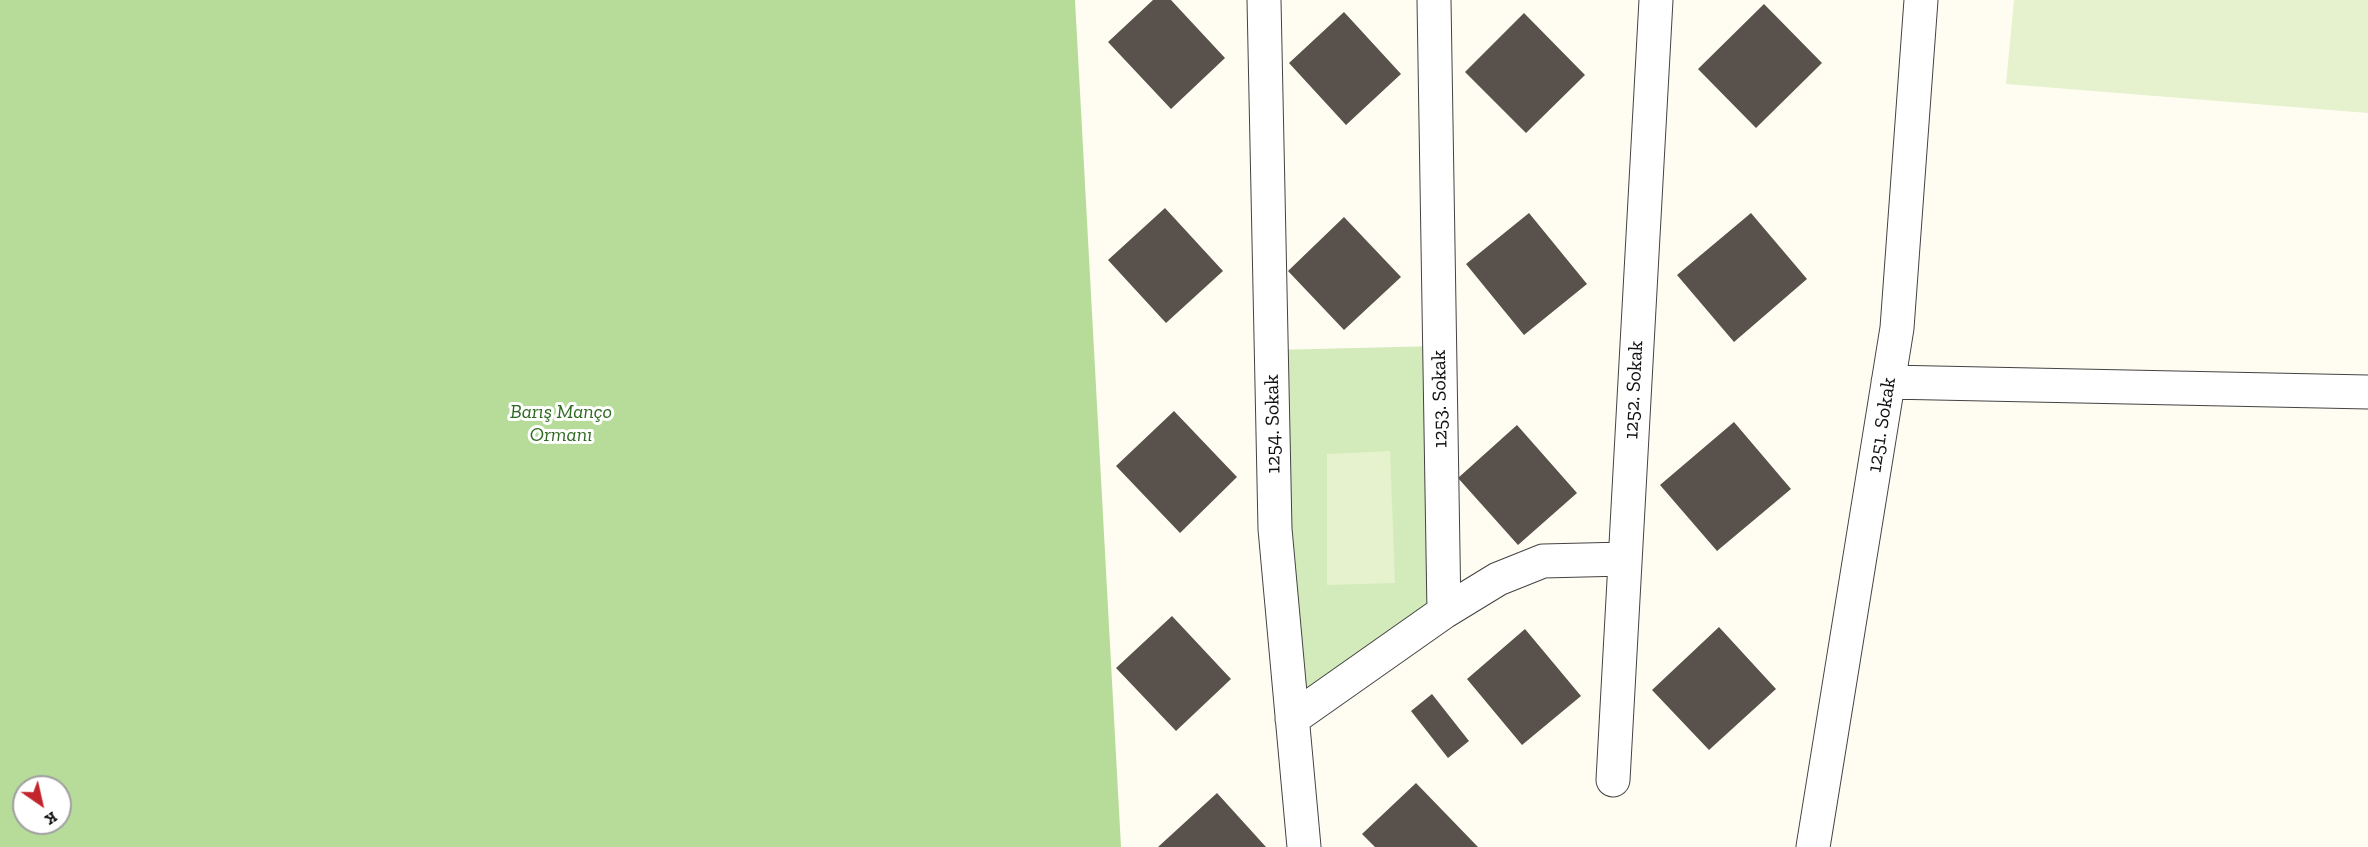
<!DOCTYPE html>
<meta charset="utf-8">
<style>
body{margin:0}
#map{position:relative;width:2368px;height:847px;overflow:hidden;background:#fffdf2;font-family:"Zilla Slab",serif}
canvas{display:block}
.north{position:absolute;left:12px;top:775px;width:60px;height:60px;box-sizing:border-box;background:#fff;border:2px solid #9f9f9f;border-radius:50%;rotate:146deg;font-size:16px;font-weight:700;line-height:24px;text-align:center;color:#101010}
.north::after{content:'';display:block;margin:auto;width:21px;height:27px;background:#c2252b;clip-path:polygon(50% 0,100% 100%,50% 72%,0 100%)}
</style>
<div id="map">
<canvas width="2368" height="847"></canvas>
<div class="north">K</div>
</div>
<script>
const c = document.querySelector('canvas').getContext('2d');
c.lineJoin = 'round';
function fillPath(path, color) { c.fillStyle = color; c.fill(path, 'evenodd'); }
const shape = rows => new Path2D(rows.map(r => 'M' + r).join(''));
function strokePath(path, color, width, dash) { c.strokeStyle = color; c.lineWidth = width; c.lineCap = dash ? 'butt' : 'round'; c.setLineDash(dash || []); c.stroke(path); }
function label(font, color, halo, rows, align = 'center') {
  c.font = font + ' "Zilla Slab",serif'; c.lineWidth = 6; c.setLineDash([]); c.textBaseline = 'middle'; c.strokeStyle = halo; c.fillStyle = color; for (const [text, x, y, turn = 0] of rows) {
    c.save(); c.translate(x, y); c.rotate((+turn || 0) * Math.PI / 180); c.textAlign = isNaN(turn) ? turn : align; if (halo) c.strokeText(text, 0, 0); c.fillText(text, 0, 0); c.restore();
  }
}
fillPath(shape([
 [1439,346,1444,612,1292,719,1272,350]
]), '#d3ebbb');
fillPath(shape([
 [0,0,1075,0,1121,847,0,847],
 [24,787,60,787,60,823,24,823]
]), '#b7dc9a');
fillPath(shape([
 [2014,0,2368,0,2368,113,2006,84],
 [1390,451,1395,583,1327,585,1327,454]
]), '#e5f2cd');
fillPath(shape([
 [1153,0,1171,0,1225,58,1171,109,1108,42],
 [1764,4,1822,63,1756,128,1698,69],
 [1344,12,1401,74,1346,125,1289,63],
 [1524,13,1585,75,1526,133,1465,72],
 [1165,208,1223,271,1166,323,1108,260],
 [1529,213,1587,284,1524,335,1466,264],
 [1751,213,1807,279,1734,342,1677,275],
 [1344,217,1401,277,1344,330,1288,271],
 [1174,411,1237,477,1180,533,1116,466],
 [1734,422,1791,489,1717,551,1660,485],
 [1517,425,1577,493,1518,545,1458,478],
 [1172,616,1231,679,1176,731,1116,668],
 [1719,627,1776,689,1709,750,1652,690],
 [1525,629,1581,696,1522,745,1467,679],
 [1432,694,1469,741,1448,758,1411,711],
 [1416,783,1478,847,1375,847,1362,834],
 [1217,793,1266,847,1158,847]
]), '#59514c');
const minor = shape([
 [1264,0,1275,529,1304,847],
 [1888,382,2368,392],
 [1444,612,1498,579,1543,561,1625,559],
 [1292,719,1444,612,1434,0],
 [1613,780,1656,0],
 [1813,847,1897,328,1921,0]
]);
strokePath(minor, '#434343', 35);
strokePath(minor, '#fff', 33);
label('20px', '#101010', '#fff', [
 ["1252. Sokak",1634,390,-87],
 ["1253. Sokak",1440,399,-91],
 ["1254. Sokak",1273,424,-91],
 ["1251. Sokak",1882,425,-81]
]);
label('italic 20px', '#2d691e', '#fff', [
 ["Barış Manço",561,412],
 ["Ormanı",561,435]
]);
</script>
